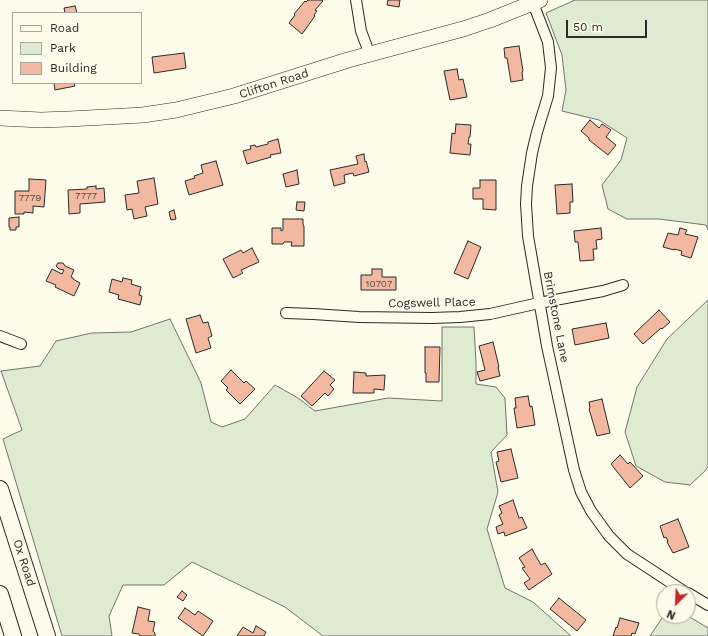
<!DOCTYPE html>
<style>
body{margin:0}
#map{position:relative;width:708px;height:636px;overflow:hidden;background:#fdfbea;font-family:"Work Sans",sans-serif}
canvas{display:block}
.legend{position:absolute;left:12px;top:12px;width:130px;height:72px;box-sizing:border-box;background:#fdfbea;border:1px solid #a9a89e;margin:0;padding:5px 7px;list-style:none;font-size:12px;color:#2b2b2b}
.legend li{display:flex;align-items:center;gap:8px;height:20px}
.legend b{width:20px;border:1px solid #a9a89e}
.north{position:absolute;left:656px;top:584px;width:40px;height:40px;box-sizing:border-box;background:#fdfbea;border:1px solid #a9a89e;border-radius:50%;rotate:204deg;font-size:11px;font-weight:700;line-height:16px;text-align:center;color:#2b2b2b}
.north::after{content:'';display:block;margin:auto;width:14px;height:18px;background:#c62828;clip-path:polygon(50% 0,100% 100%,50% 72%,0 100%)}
.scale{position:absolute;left:566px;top:20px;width:81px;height:18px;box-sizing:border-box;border:2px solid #2b2b2b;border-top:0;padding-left:5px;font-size:12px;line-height:14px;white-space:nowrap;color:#2b2b2b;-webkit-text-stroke:3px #fdfbea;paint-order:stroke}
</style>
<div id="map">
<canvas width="708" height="636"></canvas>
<ul class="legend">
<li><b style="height:5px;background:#fdfbea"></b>Road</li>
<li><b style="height:11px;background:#deebd1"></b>Park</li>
<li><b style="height:11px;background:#f2b8a0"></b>Building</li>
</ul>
<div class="north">N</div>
<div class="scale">50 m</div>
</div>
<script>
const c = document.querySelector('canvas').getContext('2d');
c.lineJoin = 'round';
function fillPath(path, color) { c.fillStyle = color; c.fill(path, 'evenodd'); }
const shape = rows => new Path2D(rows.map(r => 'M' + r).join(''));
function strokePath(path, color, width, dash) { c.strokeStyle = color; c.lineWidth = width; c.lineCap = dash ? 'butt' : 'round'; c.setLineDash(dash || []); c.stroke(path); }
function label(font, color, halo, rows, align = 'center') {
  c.font = font + ' "Work Sans",sans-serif'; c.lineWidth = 3; c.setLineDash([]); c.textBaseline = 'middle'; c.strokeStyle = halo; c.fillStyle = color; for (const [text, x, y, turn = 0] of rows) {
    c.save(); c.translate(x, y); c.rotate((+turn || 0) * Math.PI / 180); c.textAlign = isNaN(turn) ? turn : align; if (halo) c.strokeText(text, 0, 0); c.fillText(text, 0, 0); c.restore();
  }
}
const green = shape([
 [575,0,708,0,708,230,706,225,659,219,627,219,608,209,602,185,621,160,627,138,599,120,562,111,566,90,562,55,546,13,575,0],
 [708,300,708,466,706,470,690,485,665,482,636,466,625,432,637,387,667,339,708,300],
 [170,319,201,383,211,422,222,427,245,419,275,385,298,398,315,411,388,398,442,401,442,327,474,327,476,363,476,384,496,387,505,398,507,435,491,452,498,492,487,529,505,588,533,602,571,636,323,636,285,607,192,562,164,585,123,585,109,616,112,636,62,636,3,439,22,430,1,371,40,366,56,341,92,333,131,332,170,319],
 [664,615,688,616,708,628,708,636,650,636,664,615]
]);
fillPath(green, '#deebd1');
strokePath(green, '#74746e', 1);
const building = shape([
 [308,0,321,0,323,1,315,10,317,11,314,15,315,16,302,34,289,23,295,15,294,14,305,1,306,2,308,0],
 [388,0,400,0,399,7,387,5,388,0],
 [75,6,77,13,65,13,64,8,75,6],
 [519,46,523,71,522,72,523,80,511,82,507,58,505,58,504,48,519,46],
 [184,53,186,68,154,73,152,57,184,53],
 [457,69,459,80,463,79,467,97,450,100,444,71,457,69],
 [54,83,74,83,75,86,55,90,54,83],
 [590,120,599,128,602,124,611,130,606,137,616,145,608,155,589,140,589,138,581,131,590,120],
 [456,124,471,125,470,137,469,137,468,144,471,144,470,155,450,153,452,133,455,134,456,124],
 [278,139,281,153,270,155,271,157,247,164,243,151,251,149,250,146,255,145,256,147,268,144,268,142,278,139],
 [364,154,365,162,366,161,369,172,354,176,353,173,344,175,345,183,334,186,330,170,358,164,356,156,364,154],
 [216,161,223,185,189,195,185,181,195,178,194,176,203,173,201,165,216,161],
 [297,170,299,184,286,187,283,174,297,170],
 [154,178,158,204,145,207,147,216,134,219,132,209,127,210,125,195,139,193,137,181,154,178],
 [29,179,46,180,44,207,33,206,33,213,24,212,24,214,15,214,15,191,29,191,29,179],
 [480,180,496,180,496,210,483,209,483,199,473,199,473,188,480,188,480,180],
 [572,184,573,202,570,202,570,213,557,214,555,185,572,184],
 [96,186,96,189,104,188,105,202,80,204,80,213,69,214,68,190,87,189,87,187,96,186],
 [297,202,305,202,304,211,296,210,297,202],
 [174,210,176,219,171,220,169,212,174,210],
 [19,217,19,227,16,227,16,230,10,230,10,227,9,227,9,218,19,217],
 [283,219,303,219,303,225,304,226,304,246,291,246,292,242,284,242,283,244,272,244,272,228,281,228,281,231,283,230,283,219],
 [601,228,602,239,596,240,597,249,593,249,594,260,580,261,578,242,575,242,574,231,601,228],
 [680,228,687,230,685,234,698,237,691,258,681,255,682,251,674,249,674,250,663,247,668,233,678,235,680,228],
 [468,241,481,247,468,279,454,273,468,241],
 [252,248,259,262,241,270,243,273,233,278,223,259,241,250,243,253,252,248],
 [58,263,63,263,65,266,74,270,71,277,73,278,73,279,80,283,74,296,55,287,56,285,46,281,52,269,62,274,64,270,59,269,56,266,58,263],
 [372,269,382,269,382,277,396,277,396,290,361,290,361,275,372,275,372,269],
 [123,278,132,280,131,284,141,287,139,295,142,296,140,305,118,299,119,295,109,292,112,279,122,282,123,278],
 [659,310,670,322,662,329,661,328,643,344,634,334,659,310],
 [200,315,203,323,208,322,212,336,208,338,211,348,196,353,186,319,200,315],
 [606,323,609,338,575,345,572,329,606,323],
 [493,342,499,367,498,367,500,376,480,381,477,372,485,370,479,346,493,342],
 [425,347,440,347,439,382,426,382,426,373,425,373,425,347],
 [231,370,244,383,246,381,255,389,240,404,226,390,228,388,221,381,231,370],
 [324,371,335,380,330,385,334,389,328,396,325,393,312,406,301,396,324,371],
 [354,372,366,373,366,376,385,375,384,390,374,389,374,393,353,393,354,372],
 [528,396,530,407,532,406,535,425,517,428,514,408,516,408,515,398,528,396],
 [602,399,610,433,597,436,589,409,590,408,589,402,602,399],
 [511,449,518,478,501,482,496,462,499,461,497,452,511,449],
 [620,455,628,464,630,462,643,476,630,488,611,464,620,455],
 [513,500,519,518,522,517,527,528,505,536,504,532,498,534,496,527,503,524,499,515,502,513,499,506,513,500],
 [678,519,689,547,673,553,667,542,668,541,666,537,664,538,660,526,678,519],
 [532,549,541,565,545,563,552,574,529,590,524,583,530,579,522,568,525,567,519,558,532,549],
 [182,591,187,595,183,601,177,597,182,591],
 [559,598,586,620,577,631,550,609,559,598],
 [138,607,150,610,148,621,155,622,153,631,155,633,155,636,140,636,139,634,132,633,138,607],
 [185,608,195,615,198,611,213,621,203,636,178,618,185,608],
 [620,618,639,623,635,634,632,633,631,636,613,636,616,627,617,628,620,618],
 [256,626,266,632,264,636,237,636,243,627,253,633,256,626]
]);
fillPath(building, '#f2b8a0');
strokePath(building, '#2b2b2b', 1);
const minor = shape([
 [356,0,361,31,370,55],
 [533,3,548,42,551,68,548,96,537,132,532,153,527,186,526,204,528,236,547,346,574,470,581,492,591,511,609,536,627,554,685,592],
 [286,313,313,314,359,317,432,318,460,317,490,314,539,303,603,291,623,285],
 [0,336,21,344],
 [688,593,708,605]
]);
const primary = shape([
 [0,118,41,120,69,119,143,115,176,110,234,96,348,60,463,29,490,20,540,0]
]);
const trunk = shape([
 [0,489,47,636],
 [0,594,13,636]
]);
strokePath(minor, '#2b2b2b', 12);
strokePath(primary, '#2b2b2b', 16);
strokePath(trunk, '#2b2b2b', 18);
strokePath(minor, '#fdfbea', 10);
strokePath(primary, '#fdfbea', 15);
strokePath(trunk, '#fdfbea', 16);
label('10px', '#5d4e48', null, [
 ["7777",86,196],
 ["7779",30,198],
 ["10707",379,284]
]);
label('12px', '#2b2b2b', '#fdfbea', [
 ["Clifton Road",274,84,-18],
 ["Cogswell Place",432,303,-1],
 ["Brimstone Lane",556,317,79],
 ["Ox Road",24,563,72]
]);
</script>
